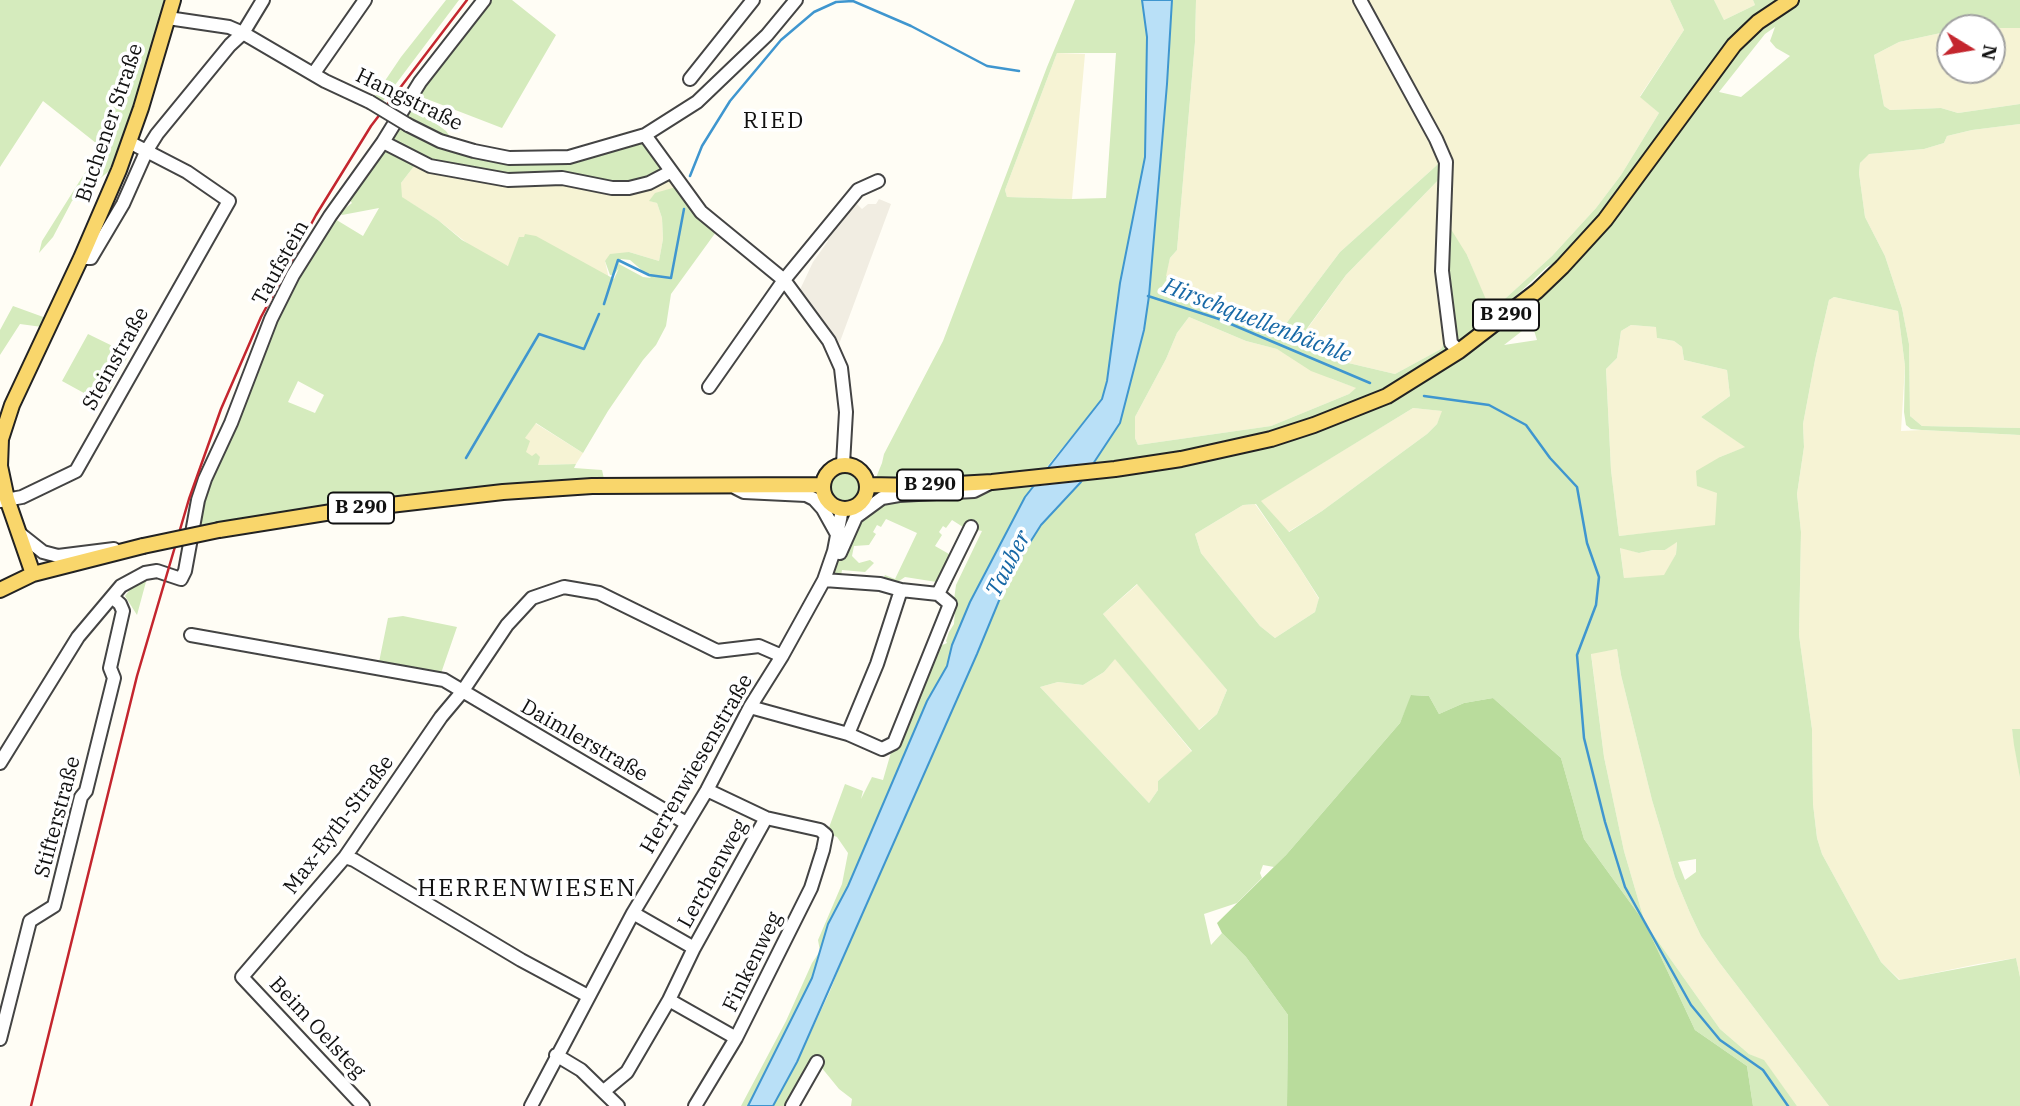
<!DOCTYPE html>
<meta charset="utf-8">
<style>
body{margin:0}
#map{position:relative;width:2020px;height:1106px;overflow:hidden;background:#fffdf5;font-family:"IBM Plex Serif",serif}
canvas{display:block}
.north{position:absolute;left:1936px;top:14px;width:70px;height:70px;box-sizing:border-box;background:#fff;border:2px solid #a0a0a0;border-radius:50%;rotate:101deg;font-size:19px;font-weight:700;line-height:28px;text-align:center;color:#111}
.north::after{content:'';display:block;margin:auto;width:24px;height:32px;background:#c4262e;clip-path:polygon(50% 0,100% 100%,50% 72%,0 100%)}
</style>
<div id="map">
<canvas width="2020" height="1106"></canvas>
<div class="north">N</div>
</div>
<script>
const c = document.querySelector('canvas').getContext('2d');
c.lineJoin = 'round';
function fillPath(path, color) { c.fillStyle = color; c.fill(path, 'evenodd'); }
const shape = rows => new Path2D(rows.map(r => 'M' + r).join(''));
function strokePath(path, color, width, dash) { c.strokeStyle = color; c.lineWidth = width; c.lineCap = dash ? 'butt' : 'round'; c.setLineDash(dash || []); c.stroke(path); }
function label(font, color, halo, rows, align = 'center') {
  c.font = font + ' "IBM Plex Serif",serif'; c.lineWidth = 7; c.setLineDash([]); c.textBaseline = 'middle'; c.strokeStyle = halo; c.fillStyle = color; for (const [text, x, y, turn = 0] of rows) {
    c.save(); c.translate(x, y); c.rotate((+turn || 0) * Math.PI / 180); c.textAlign = isNaN(turn) ? turn : align; if (halo) c.strokeText(text, 0, 0); c.fillText(text, 0, 0); c.restore();
  }
}
fillPath(shape([
 [1196,0,1670,0,1684,30,1640,96,1659,113,1621,175,1596,208,1552,256,1496,307,1489,309,1467,255,1445,342,1441,349,1395,374,1344,362,1300,339,1346,275,1446,172,1443,156,1436,166,1340,252,1285,325,1276,332,1189,296,1165,277,1170,258,1177,250,1195,42],
 [1714,0,1753,0,1755,5,1724,20],
 [1985,27,2020,28,2020,104,1958,113,1941,108,1890,110,1884,106,1874,55,1899,42,1950,31,1950,70,1992,70,1992,28,1974,28],
 [1057,53,1085,54,1072,199,1007,197,1005,190],
 [2020,124,2020,428,1922,426,1910,416,1909,344,1902,308,1885,256,1865,217,1859,173,1860,163,1868,154,1924,149,1944,143,1947,136,1972,130],
 [418,161,670,172,676,187,650,201,657,203,662,218,663,239,659,261,629,252,605,261,609,279,508,266,478,252,438,220,401,197,401,183],
 [1834,297,1898,311,1905,366,1901,431,1922,430,2020,435,2020,729,2012,729,2020,778,2020,977,2016,958,1978,964,1900,980,1881,962,1822,854,1817,838,1813,804,1812,729,1799,635,1801,532,1797,494,1804,447,1803,424,1815,360,1829,300],
 [1189,317,1246,341,1277,349,1332,379,1357,388,1349,394,1271,426,1138,445,1135,438,1135,417,1166,359,1177,333],
 [1631,325,1657,327,1657,338,1674,341,1682,347,1684,360,1727,370,1730,396,1701,417,1746,447,1720,457,1716,526,1619,536,1611,470,1606,369,1617,358,1621,331],
 [1413,408,1443,411,1437,424,1427,434,1322,511,1288,532,1260,501],
 [535,423,583,453,576,464,538,465,525,452,524,439],
 [1255,504,1298,565,1319,599,1315,612,1275,638,1260,626,1201,553,1195,534,1243,505],
 [1677,541,1676,554,1665,576,1624,578,1620,547,1639,553,1653,550,1665,550],
 [1138,584,1227,690,1217,714,1198,730,1103,614],
 [1617,649,1621,675,1652,800,1675,877,1690,913,1701,936,1719,962,1829,1106,1797,1106,1764,1061,1749,1054,1720,1029,1645,923,1624,851,1604,757,1591,653],
 [1115,658,1192,752,1158,781,1158,790,1149,803,1040,687,1058,682,1083,685,1104,672]
]), '#f6f3d4');
fillPath(shape([
 [0,0,173,0,113,168,72,201,53,237,39,253,42,241,101,147,43,101,0,167],
 [446,0,459,0,383,101,374,97,401,57],
 [489,0,512,0,556,35,502,128,419,96],
 [1075,0,1142,0,1147,37,1145,157,1120,283,1107,381,1102,399,1046,468,1013,472,1006,481,873,485,882,463,884,454,943,341,1047,67],
 [1057,53,1116,53,1106,198,1072,199,1007,197,1005,190],
 [1172,0,1196,0,1195,42,1177,250,1170,258,1166,276,1189,296,1276,331,1285,325,1340,252,1436,166,1444,155,1446,172,1346,275,1300,338,1344,362,1395,374,1441,349,1445,342,1444,218,1467,255,1490,309,1496,307,1552,256,1596,208,1621,175,1659,113,1640,97,1684,30,1670,0,1714,0,1724,20,1755,5,1753,0,2020,0,2020,28,1950,28,1950,31,1899,42,1874,55,1884,106,1890,110,1941,108,1958,113,2020,104,2020,124,1972,130,1947,136,1944,143,1924,149,1869,154,1860,163,1859,173,1865,217,1885,256,1902,308,1909,344,1910,416,1922,426,2020,428,2020,435,1922,430,1911,429,1906,425,1904,412,1905,366,1898,311,1834,297,1829,300,1815,360,1803,424,1804,447,1797,494,1801,532,1799,635,1812,729,1813,804,1817,838,1822,854,1881,962,1899,980,2016,958,2020,977,2020,1106,1829,1106,1719,962,1701,936,1690,913,1675,877,1652,800,1621,675,1617,649,1591,654,1604,757,1624,851,1645,923,1720,1029,1749,1054,1764,1060,1797,1106,1753,1106,1747,1066,1695,1030,1645,923,1584,839,1561,758,1493,698,1464,703,1439,714,1429,696,1412,695,1400,723,1286,855,1274,867,1263,865,1260,873,1262,878,1237,903,1204,914,1211,945,1222,933,1246,957,1288,1015,1287,1106,851,1106,852,1099,839,1089,817,1062,792,1106,773,1106,797,1062,830,991,853,933,977,654,1010,574,1041,525,1081,482,1120,423,1144,330,1149,296,1167,84],
 [1775,27,1770,41,1776,48,1790,56,1741,97,1719,92,1765,34],
 [1563,258,1537,291,1500,311,1547,267],
 [1189,317,1246,341,1277,349,1311,371,1356,388,1349,394,1271,426,1138,445,1135,438,1135,417,1166,359,1177,333],
 [1532,324,1537,340,1504,345,1531,324],
 [1631,325,1656,327,1657,338,1674,341,1682,347,1684,360,1727,370,1730,396,1701,417,1745,447,1720,457,1696,471,1697,486,1717,493,1715,525,1619,536,1611,470,1606,369,1617,358,1621,331],
 [1413,408,1442,411,1437,424,1427,434,1322,511,1289,532,1261,501],
 [1256,504,1298,565,1319,598,1315,612,1275,638,1260,626,1201,553,1195,534,1243,505],
 [1677,542,1676,554,1664,575,1624,578,1620,548,1639,553,1653,550,1665,550],
 [1137,584,1227,690,1217,714,1199,730,1103,614],
 [1115,659,1192,751,1158,781,1158,790,1149,803,1040,687,1058,682,1083,685,1104,672],
 [1696,859,1696,872,1685,880,1678,862],
 [407,102,446,131,457,146,545,159,645,135,670,172,649,183,534,180,418,161,401,183,402,197,438,220,462,240,508,266,519,237,524,237,525,234,536,236,614,279,619,268,614,275,610,275,605,261,610,254,629,252,659,261,663,239,662,218,657,203,649,201,655,193,676,187,716,232,671,294,666,326,656,345,643,360,608,411,583,453,536,423,525,438,530,441,526,452,532,456,536,453,540,457,538,465,576,464,574,468,602,470,604,479,193,529,198,500,271,319,330,216,363,236,379,208,342,215,339,213,352,203,345,195],
 [621,259,630,260,651,278,643,277,619,264],
 [298,381,324,395,315,413,288,402],
 [13,306,46,318,42,327,20,324,0,355,0,330],
 [88,334,129,354,108,394,93,398,62,381],
 '823 487a22 22 0 1 1 44 0a22 22 0 1 1-44 0Z',
 [1032,487,970,603,952,645,947,666,927,701,848,886,828,925,820,951,812,978,752,1100,748,1106,741,1106,786,1021,812,963,820,951,818,940,842,884,848,853,837,837,827,833,845,784,863,791,861,799,872,777,883,780,894,742,931,650,947,643,946,641,949,632,954,624,955,610,953,607,956,585,982,531,963,527,952,520,946,528,943,526,939,532,942,535,935,546,956,558,943,583,905,577,890,587,880,584,885,575,895,579,917,533,886,519,881,527,877,525,873,532,876,534,869,545,854,546,852,556,859,563,870,560,874,563,865,572,842,570,840,582,824,580,856,517,899,495],
 [147,578,137,615,125,596,132,587],
 [403,616,457,627,439,679,378,667,388,618],
 [2012,729,2020,729,2020,778,2014,745]
]), '#d5ebbd');
fillPath(shape([
 [1411,695,1429,696,1439,714,1464,703,1493,698,1561,758,1584,839,1645,923,1695,1030,1747,1066,1753,1106,1287,1106,1288,1015,1246,957,1222,933,1217,923,1286,855,1400,723]
]), '#b9dc9c');
fillPath(shape([
 [879,199,891,204,835,355,797,296,813,262,828,241,825,239,856,203,862,209,868,204,876,204]
]), '#f1ede2');
const water = shape([
 [1142,0,1172,0,1167,84,1149,296,1144,330,1120,423,1081,482,1041,525,1010,574,977,654,797,1062,773,1106,748,1106,812,978,828,924,848,886,927,701,947,666,952,645,970,602,1025,497,1102,399,1107,381,1120,283,1145,157,1147,37,1142,0]
]);
fillPath(water, '#b9e0f7');
strokePath(water, '#3f96cf', 2);
fillPath(shape([
 [1098,462,1085,481,1028,487,1042,468]
]), '#fffdf5');
strokePath(shape([
 [690,176,702,146,730,101,781,40,814,12,836,2,853,1,911,26,987,66,1019,71],
 [1148,296,1219,319,1370,383],
 [604,304,618,260,649,275,671,278,684,209],
 [1424,396,1489,405,1526,425,1550,458,1577,487,1587,543,1599,577,1596,605,1577,655,1584,738,1605,822,1625,887,1691,1005,1720,1040,1763,1070,1788,1106],
 [466,458,539,334,584,349,599,314]
]), '#3f96cf', 2.5);
const minor = shape([
 [1360,0,1436,139,1446,162,1442,271,1451,343,1459,351],
 [168,18,229,27,243,33,325,81,370,102],
 [314,73,365,0],
 [690,79,753,0],
 [408,125,440,141,474,151,509,158,569,157,645,135,697,102,767,35,796,0],
 [645,135,701,212,784,280,829,341,841,368,846,412,843,464],
 [383,142,430,166,508,180,562,178,612,188,629,188,649,183,670,172],
 [81,258,91,258,123,204,147,150,157,134,230,45,243,33,263,0],
 [709,387,784,280,858,190,878,181],
 [736,488,744,492,806,495,814,499,823,509,838,536],
 [0,501,22,497,76,471,229,201,187,172,129,142],
 [19,533,43,552,58,556,114,549],
 [840,553,856,517,882,498,899,495,974,491,990,483],
 [824,580,880,584,901,590,938,594],
 [191,635,444,680,686,823],
 [750,707,848,734,882,749,894,743,950,604,938,594,971,527],
 [848,734,877,664,901,590],
 [0,763,78,637,121,586,145,573,157,571,181,579,185,571,198,500,205,479,231,423,271,319,293,275,330,216,383,142,420,82,484,0],
 [345,857,354,860,521,960,588,996],
 [633,913,694,948],
 [669,1000,736,1038],
 [0,1039,30,921,54,906,81,797,86,791,114,678,110,668,123,611,120,604,112,597],
 [556,1055,581,1070,618,1106],
 [604,1091,627,1072,669,1000,694,948,766,818],
 [363,1106,242,977,345,857,441,717,462,692,507,625,532,598,564,587,599,593,717,651,759,646,782,656],
 [531,1106,633,913,707,790,750,707,782,656,824,580,834,551,842,509],
 [695,1106,736,1038,811,888,823,850,826,835,820,830,766,818,707,790],
 [792,1106,817,1062]
]);
const major = shape([
 '823 487a22 22 0 1 1 44 0a22 22 0 1 1-44 0Z',
 [867,485,923,486,992,482,1115,469,1181,459,1271,439,1314,425,1387,396,1459,351,1537,291,1562,267,1605,220,1734,45,1758,22,1791,0],
 [219,530,338,511,503,492,592,486,822,485],
 [33,574,7,499,0,466,1,439,12,405,81,258,119,170,141,108,173,0],
 [0,590,33,574,143,546]
]);
strokePath(minor, '#444', 16);
strokePath(major, '#222', 18);
strokePath(minor, '#fff', 12);
strokePath(major, '#f9d66b', 14);
strokePath(shape([
 [31,1106,137,676,189,499,221,409,261,317,316,215,371,126,467,0]
]), '#c4262e', 2.5);
const minorBridge = shape([
 [370,102,408,125]
]);
const majorBridge = shape([
 [143,546,219,530]
]);
strokePath(minorBridge, '#444', 16, []);
strokePath(majorBridge, '#222', 18, []);
strokePath(minorBridge, '#fff', 12);
strokePath(majorBridge, '#f9d66b', 14);
for (const [x, y, w] of [
 [1506,315,66],
 [930,485,66],
 [361,508,66]
]) { const box = new Path2D(); box.roundRect(x - w / 2, y - 15.5, w, 31, 5); c.fillStyle = '#fff'; c.fill(box); strokePath(box, '#111', 2); }
label('bold 19px', '#111', null, [
 ["B 290",1506,315],
 ["B 290",930,485],
 ["B 290",361,508]
]);
label('21px', '#111', '#fff', [
 ["Hangstraße",409,100,26],
 ["Buchener Straße",110,123,-71],
 ["Taufstein",281,263,-61],
 ["Steinstraße",116,359,-61],
 ["Daimlerstraße",584,741,30],
 ["Herrenwiesenstraße",697,764,-60],
 ["Stifterstraße",58,817,-75],
 ["Max-Eyth-Straße",339,825,-53],
 ["Lerchenweg",713,874,-61],
 ["Finkenweg",753,962,-64],
 ["Beim Oelsteg",317,1028,47]
]);
c.letterSpacing = '2px';
label('23px', '#111', '#fff', [
 ["RIED",774,121]
]);
c.letterSpacing = '0px';
label('italic 23px', '#1768a6', '#fff', [
 ["Hirschquellenbächle",1257,321,21],
 ["Tauber",1009,564,-63]
]);
c.letterSpacing = '2px';
label('24px', '#111', '#fff', [
 ["HERRENWIESEN",527,889]
]);
c.letterSpacing = '0px';
</script>
